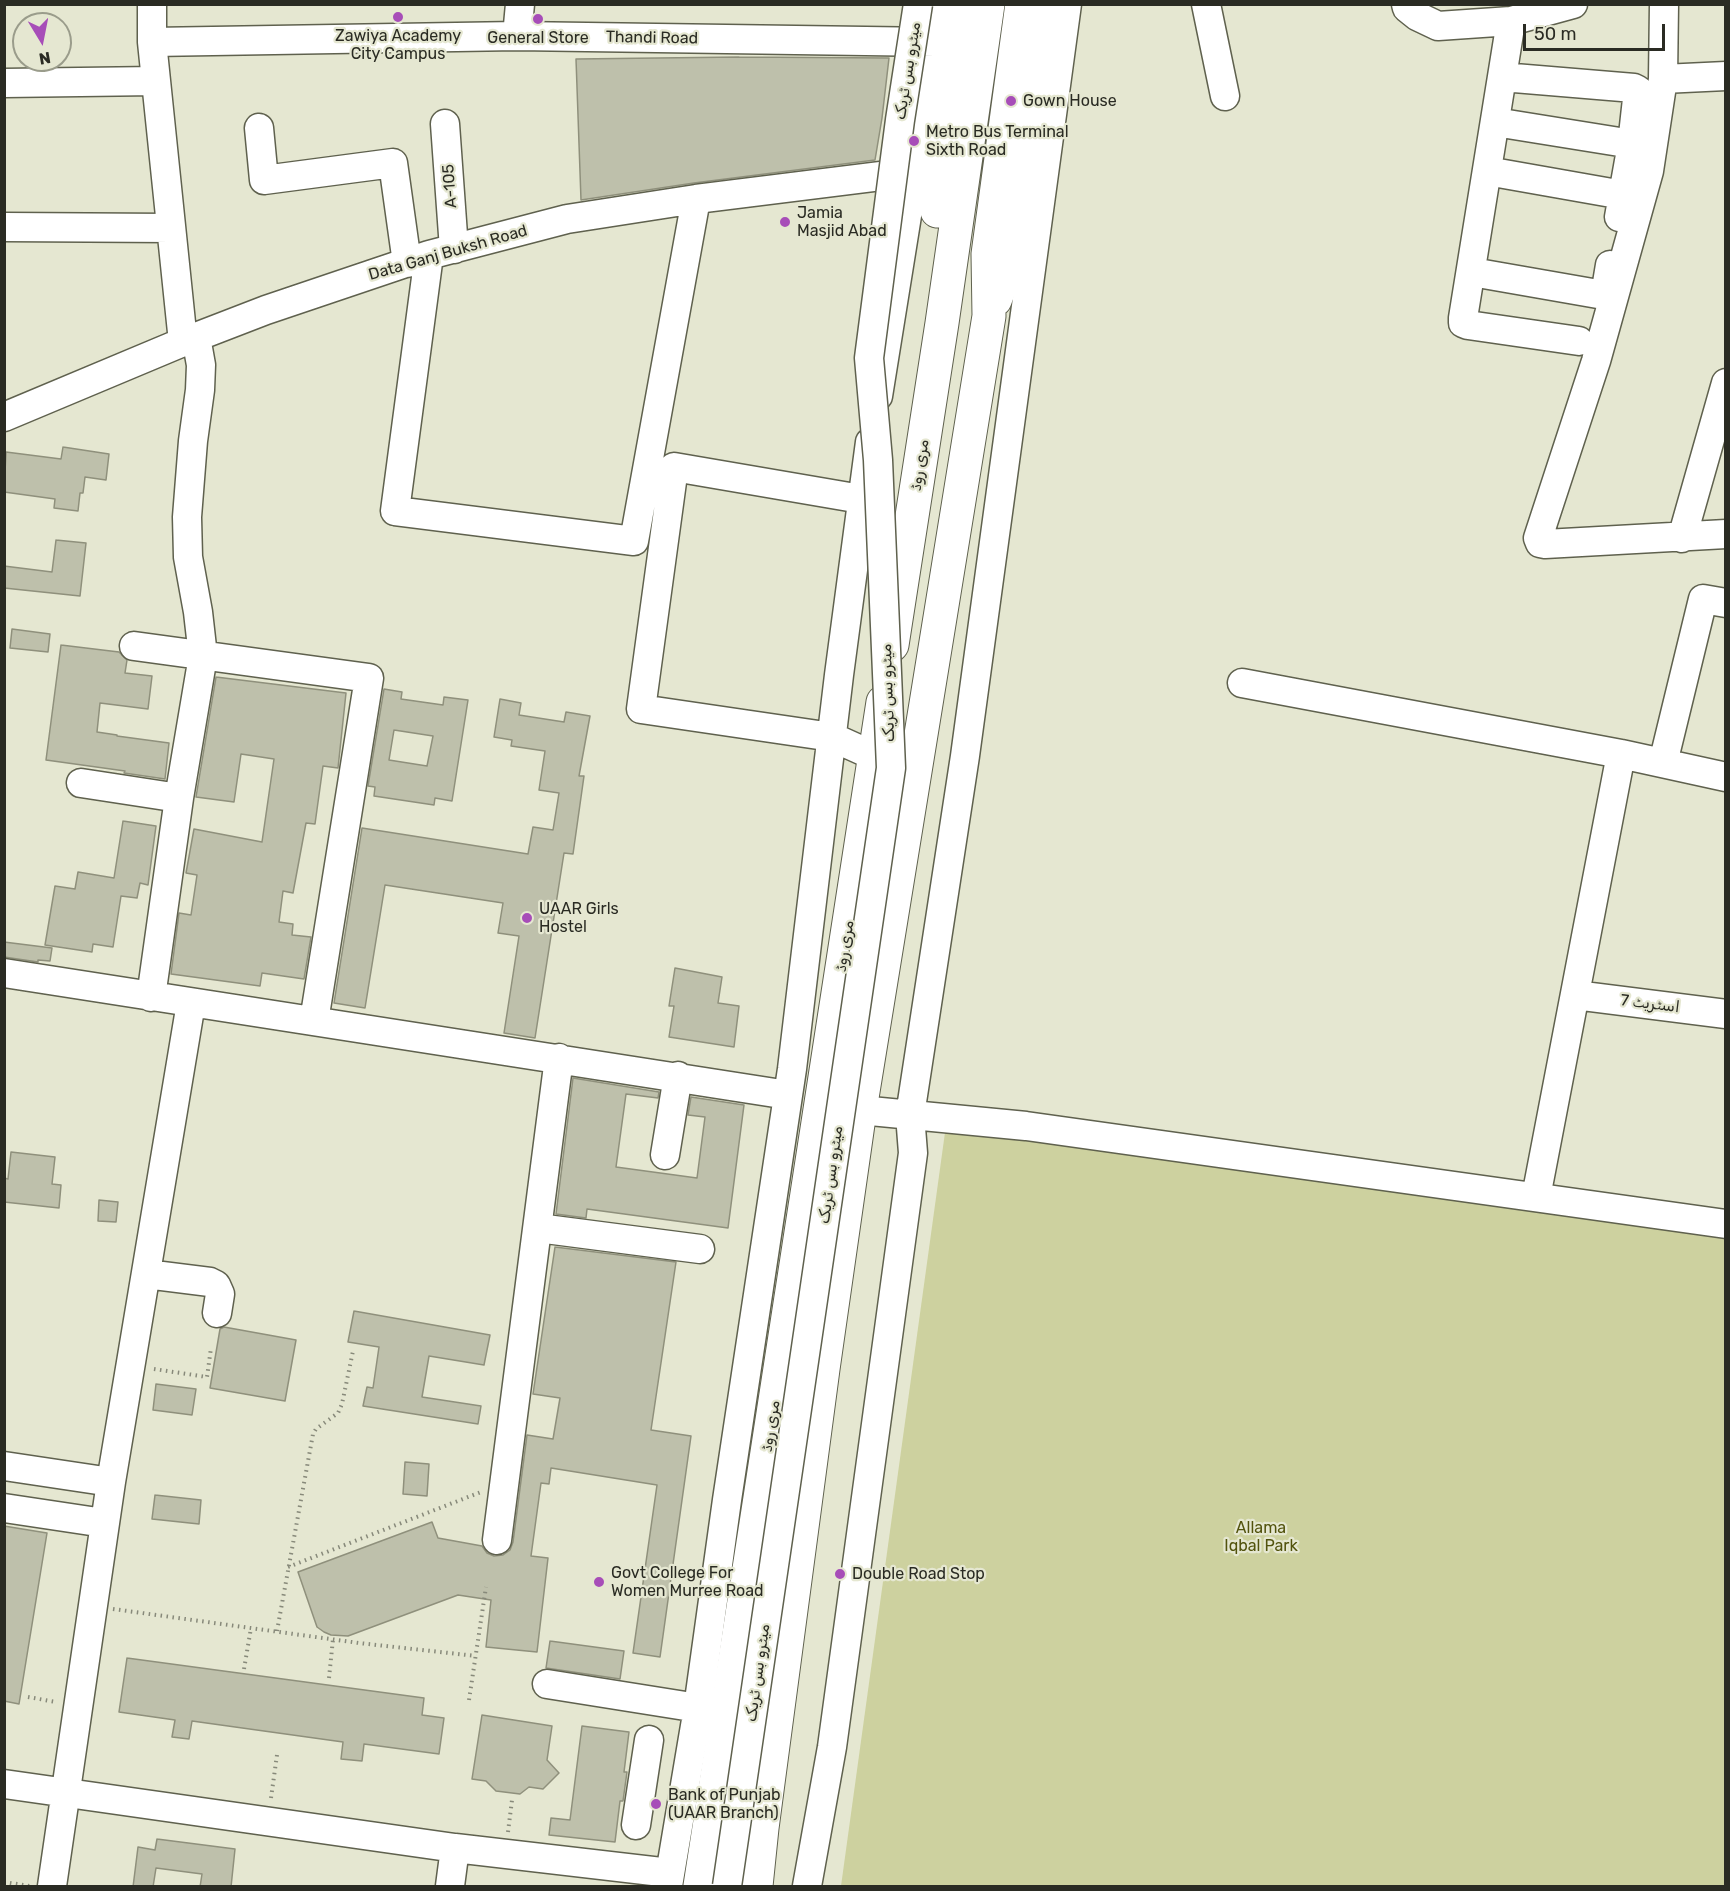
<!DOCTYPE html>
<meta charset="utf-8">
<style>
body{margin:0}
#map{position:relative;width:1730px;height:1891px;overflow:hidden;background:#e5e7d1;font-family:Rubik,sans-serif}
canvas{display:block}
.frame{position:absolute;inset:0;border:6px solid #2a2b23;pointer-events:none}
.north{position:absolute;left:12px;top:12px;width:60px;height:60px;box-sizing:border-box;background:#e5e7d1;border:2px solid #9a9c8b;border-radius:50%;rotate:170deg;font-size:16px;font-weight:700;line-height:24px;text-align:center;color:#2a2b23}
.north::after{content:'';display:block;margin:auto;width:21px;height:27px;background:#a74db8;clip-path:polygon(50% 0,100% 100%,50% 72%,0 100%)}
.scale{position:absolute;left:1523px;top:24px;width:142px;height:27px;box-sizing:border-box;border:3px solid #2a2b23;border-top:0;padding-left:8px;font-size:18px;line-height:21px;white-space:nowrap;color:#2a2b23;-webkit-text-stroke:4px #e5e7d1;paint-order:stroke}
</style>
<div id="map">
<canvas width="1730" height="1891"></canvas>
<div class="frame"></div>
<div class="north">N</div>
<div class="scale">50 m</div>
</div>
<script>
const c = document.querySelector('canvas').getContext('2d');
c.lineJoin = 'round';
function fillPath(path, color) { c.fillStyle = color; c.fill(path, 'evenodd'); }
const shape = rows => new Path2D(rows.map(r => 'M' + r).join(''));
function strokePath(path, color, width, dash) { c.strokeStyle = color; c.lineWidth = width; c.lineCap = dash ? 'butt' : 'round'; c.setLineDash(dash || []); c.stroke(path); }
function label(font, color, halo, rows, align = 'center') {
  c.font = font + ' Rubik,"Noto Naskh Arabic",sans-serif'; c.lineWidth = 4.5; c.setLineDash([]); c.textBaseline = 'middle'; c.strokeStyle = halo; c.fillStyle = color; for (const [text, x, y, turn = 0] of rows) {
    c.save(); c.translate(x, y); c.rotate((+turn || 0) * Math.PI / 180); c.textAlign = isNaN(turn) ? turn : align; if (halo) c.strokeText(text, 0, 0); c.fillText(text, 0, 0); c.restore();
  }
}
fillPath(shape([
 [947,1118,1725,1225,1725,1886,841,1886]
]), '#cdd19f');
const building = shape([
 [739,57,889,58,882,118,875,160,694,183,581,200,576,59,739,57],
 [63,447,109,454,106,480,85,477,83,493,80,493,78,511,54,508,55,499,4,492,6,452,61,459,63,447],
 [56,540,86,543,80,596,4,588,4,566,52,572,56,540],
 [12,629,50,634,48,652,10,648,12,629],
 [61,645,119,652,127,660,125,673,152,676,148,709,100,703,97,732,117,735,117,736,169,743,165,779,124,773,125,771,46,760,61,645],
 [216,677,346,693,338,768,323,766,315,824,306,823,293,893,283,891,279,922,293,924,292,935,311,937,304,979,262,973,260,986,171,974,179,913,191,915,197,875,186,873,194,829,262,842,274,759,241,754,234,802,196,797,216,677],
 [384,689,402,692,401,699,443,705,444,697,468,700,452,801,435,798,434,805,374,796,375,787,368,786,384,689],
 [394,730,433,736,427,766,389,760,394,730],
 [500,699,521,703,519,715,564,722,566,712,590,716,579,776,584,776,573,854,564,853,535,1038,504,1033,519,936,498,933,503,903,385,885,365,1008,334,1003,362,828,528,854,533,827,553,830,559,793,539,790,545,751,511,746,512,740,494,737,500,699],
 [123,821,156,826,148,885,140,883,137,898,121,896,113,947,93,944,92,952,45,945,55,886,75,889,78,872,114,878,123,821],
 [4,942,52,948,50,961,38,960,38,962,4,957,4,942],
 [675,968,722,977,718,1003,739,1006,734,1047,669,1037,674,1006,669,1006,675,968],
 [573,1078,659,1092,658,1098,626,1094,616,1167,697,1178,705,1117,688,1115,691,1097,744,1105,728,1228,587,1209,586,1218,556,1214,573,1078],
 [11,1152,55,1157,52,1184,61,1185,59,1208,4,1202,4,1178,8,1179,11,1152],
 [99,1200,118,1202,116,1222,98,1221,99,1200],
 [555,1247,676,1262,651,1430,691,1436,660,1657,633,1653,657,1485,551,1468,549,1484,541,1483,531,1556,548,1558,537,1652,486,1647,491,1600,458,1595,348,1636,331,1635,324,1632,317,1627,298,1572,432,1522,438,1538,482,1546,487,1553,494,1556,503,1555,510,1550,513,1542,527,1435,553,1439,560,1398,533,1394,555,1247],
 [354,1311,490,1335,484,1365,429,1356,422,1397,481,1406,478,1424,363,1406,367,1387,373,1388,379,1347,348,1342,354,1311],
 [224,1327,296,1340,285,1401,210,1388,220,1329,224,1327],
 [156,1384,196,1389,192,1415,153,1410,156,1384],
 [405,1462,429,1464,427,1496,403,1494,405,1462],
 [155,1495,201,1500,199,1524,152,1519,155,1495],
 [4,1526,47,1533,19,1704,4,1701,4,1526],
 [550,1641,624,1651,620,1679,546,1668,550,1641],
 [127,1658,424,1698,422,1715,444,1718,439,1754,364,1744,362,1761,341,1759,343,1742,192,1721,189,1739,172,1737,175,1720,119,1712,127,1658],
 [482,1715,552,1726,547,1760,559,1773,543,1789,529,1787,520,1794,496,1791,486,1781,472,1779,482,1715],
 [582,1726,629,1732,624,1772,627,1772,623,1801,620,1801,615,1842,549,1835,551,1818,570,1820,582,1726],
 [157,1839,235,1849,231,1887,200,1887,202,1874,156,1868,153,1887,133,1887,138,1847,155,1850,157,1839]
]);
fillPath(building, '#bec0ab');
strokePath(building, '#8f907c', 1.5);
const minor = shape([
 [152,4,152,42,183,342],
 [1206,4,1225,96],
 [1406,4,1407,8,1417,16,1438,26,1511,21],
 [1573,4,1511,21,1463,318,1463,323,1468,325,1579,341],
 [1664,4,1663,79,1649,171,1596,361,1538,538,1540,543,1545,544,1726,534],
 [517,36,520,4],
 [152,42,517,36,935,42],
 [1502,77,1634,88,1638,90,1632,144,1619,217],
 [1663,79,1726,76],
 [4,83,156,81],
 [1495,122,1632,144],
 [445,124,454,249],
 [259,128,264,180,393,163,407,263],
 [1487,171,1623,195],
 [4,227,171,228],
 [429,255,395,511,634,541,696,199],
 [1472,272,1598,294,1603,293,1606,289,1610,265],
 [878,396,941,4],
 [4,417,183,342,266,310,429,255,567,219,696,199,913,172],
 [861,499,674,467,641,709,832,737,874,756],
 [1682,538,1726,383],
 [134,646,369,678,314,1021],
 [1242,683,1621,754,1726,777],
 [1663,763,1703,599,1726,603],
 [81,783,179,798],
 [4,973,788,1095],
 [1575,995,1726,1014],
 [151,997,179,798,203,656,198,612,188,557,187,517,193,441,200,390,201,365,196,337],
 [860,1110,1026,1126,1726,1224],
 [665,1155,678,1076],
 [1536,1197,1621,754],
 [538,1228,700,1249],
 [146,1274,210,1282,216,1285,220,1294,217,1313],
 [4,1466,111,1482,191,1003],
 [4,1508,104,1523],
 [497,1540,559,1058],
 [547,1684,698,1708],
 [4,1784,455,1848,670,1873],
 [636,1825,649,1740],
 [52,1886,111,1482],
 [450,1886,455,1848],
 [668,1886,698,1708,727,1500,792,1069,839,675,870,442],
 [807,1886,832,1747,913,1153,910,1115,965,756,1067,4]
]);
const major = shape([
 [937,211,945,129,963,4],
 [995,300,1013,253,1049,4],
 [892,645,942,323,988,4],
 [700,1886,883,702],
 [756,1886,762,1828,823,1369,860,1110,989,316,988,254,1022,4]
]);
strokePath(minor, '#5f614e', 31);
strokePath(major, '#5f614e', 35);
strokePath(shape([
 [154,1369,207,1377,211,1348],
 [288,1567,481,1492],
 [113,1609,359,1643,476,1656],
 [277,1631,313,1434,316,1429,338,1413,342,1404,353,1351],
 [244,1669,251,1628],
 [329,1678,333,1639],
 [28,1697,56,1702],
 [469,1700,486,1587],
 [271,1798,277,1755],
 [508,1832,512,1800],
 [4,1882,30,1886]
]), '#87897a', 4, [1.5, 4.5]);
strokePath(minor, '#fff', 28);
strokePath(major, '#fff', 33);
const minorBridge = shape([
 [727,1886,891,768,878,460,869,358,900,120,918,4]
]);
strokePath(minorBridge, '#5f614e', 31, []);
strokePath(minorBridge, '#fff', 28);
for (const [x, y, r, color] of [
 [398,17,6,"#a74db8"],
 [538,19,6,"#a74db8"],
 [1011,101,6,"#a74db8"],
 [914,141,6,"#a74db8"],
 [785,222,6,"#a74db8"],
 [527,918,6,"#a74db8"],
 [840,1574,6,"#a74db8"],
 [599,1582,6,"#a74db8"],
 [656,1804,6,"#a74db8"]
]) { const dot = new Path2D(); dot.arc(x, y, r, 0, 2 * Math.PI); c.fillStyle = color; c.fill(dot); strokePath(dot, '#e5e7d1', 2); }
label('16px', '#2a2b23', '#e5e7d1', [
 ["Zawiya Academy",398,36,"center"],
 ["City Campus",398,54,"center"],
 ["General Store",538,38,"center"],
 ["Gown House",1023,101],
 ["Metro Bus Terminal",926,132],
 ["Sixth Road",926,150],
 ["Jamia",797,213],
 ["Masjid Abad",797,231],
 ["UAAR Girls",539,909],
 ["Hostel",539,927],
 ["Govt College For",611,1573],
 ["Women Murree Road",611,1591],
 ["Double Road Stop",852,1574],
 ["Bank of Punjab",668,1795],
 ["(UAAR Branch)",668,1813]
], 'left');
label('16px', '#2a2b23', '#e5e7d1', [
 ["Thandi Road",652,38,1],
 ["میٹرو بس ٹریک",908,71,-81],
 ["A-105",450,186,-94],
 ["Data Ganj Buksh Road",448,253,-16],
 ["مری روڈ",920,465,-81],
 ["میٹرو بس ٹریک",888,693,-92],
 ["مری روڈ",845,946,-81],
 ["اسٹریٹ 7",1650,1004,7],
 ["میٹرو بس ٹریک",831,1175,-82],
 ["مری روڈ",771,1426,-81],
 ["میٹرو بس ٹریک",758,1673,-82]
]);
label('16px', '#52530d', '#e5e7d1', [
 ["Allama",1261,1528],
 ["Iqbal Park",1261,1546]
]);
</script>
